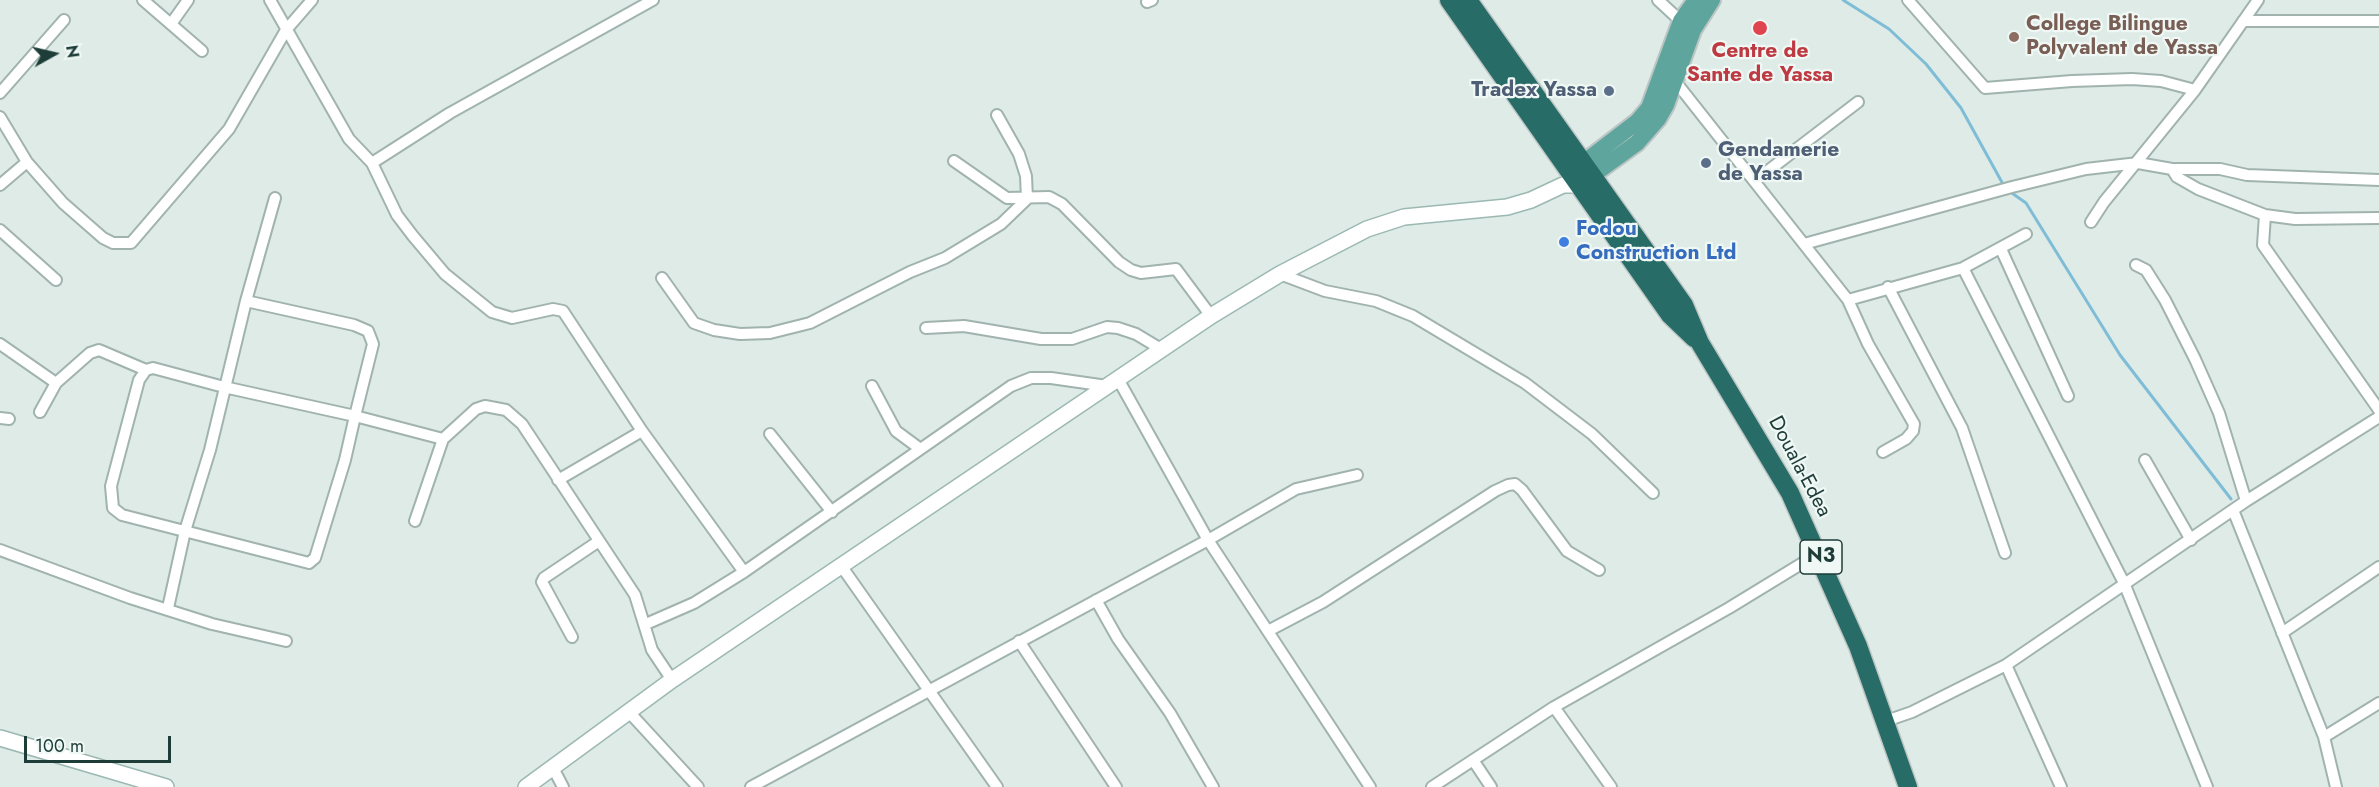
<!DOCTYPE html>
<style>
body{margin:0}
#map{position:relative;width:2379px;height:787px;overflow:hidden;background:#deebe7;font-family:Jost,sans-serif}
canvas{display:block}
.north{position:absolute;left:24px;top:24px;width:60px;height:60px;-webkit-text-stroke:4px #eff8f4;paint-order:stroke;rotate:82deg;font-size:16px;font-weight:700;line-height:24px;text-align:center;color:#1e3d39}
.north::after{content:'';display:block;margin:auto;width:21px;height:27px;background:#1e3d39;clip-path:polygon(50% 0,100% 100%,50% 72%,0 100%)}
.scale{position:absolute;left:24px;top:736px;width:147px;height:27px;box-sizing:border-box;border:3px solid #1e3d39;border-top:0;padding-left:8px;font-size:18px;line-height:21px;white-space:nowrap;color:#1e3d39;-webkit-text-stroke:4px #eff8f4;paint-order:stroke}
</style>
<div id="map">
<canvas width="2379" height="787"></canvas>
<div class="north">N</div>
<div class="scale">100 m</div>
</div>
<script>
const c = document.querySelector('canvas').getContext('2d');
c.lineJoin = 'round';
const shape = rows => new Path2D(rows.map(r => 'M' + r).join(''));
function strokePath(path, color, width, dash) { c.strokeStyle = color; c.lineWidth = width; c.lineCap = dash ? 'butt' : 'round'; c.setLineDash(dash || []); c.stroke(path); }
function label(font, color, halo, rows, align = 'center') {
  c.font = font + ' Jost,sans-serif'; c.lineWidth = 4.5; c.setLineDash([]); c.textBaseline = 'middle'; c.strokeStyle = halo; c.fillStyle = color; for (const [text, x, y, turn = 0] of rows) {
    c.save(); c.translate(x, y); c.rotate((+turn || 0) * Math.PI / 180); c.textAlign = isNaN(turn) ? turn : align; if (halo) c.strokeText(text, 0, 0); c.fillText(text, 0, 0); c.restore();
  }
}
strokePath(shape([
 [1843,0,1889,29,1926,64,1961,108,2004,186],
 [2009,191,2026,203,2120,355,2231,499]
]), '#7fbdd7', 3);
const street = shape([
 [143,0,202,51],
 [270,0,349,139,372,163,397,215,413,236,445,274,492,312,512,318,553,309,563,311,642,431,744,572],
 [1658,0,1685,25],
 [1908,0,1985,88,2072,81,2132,79,2161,81,2195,90],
 [1147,2,1152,0],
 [2243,21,2379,21],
 [171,24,188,0],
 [1675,81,1848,300,1868,344,1914,424,1913,431,1906,439,1883,452],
 [0,93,64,20],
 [0,117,27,162,63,203,103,238,113,243,131,243,229,129,286,30,312,0],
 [954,161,1007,198,1049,197,1062,204,1119,262,1131,270,1141,273,1176,269,1211,316],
 [372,163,450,113,653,0],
 [2172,169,2177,177,2198,189,2265,215,2295,219,2379,218],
 [1756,180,1858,102],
 [0,185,27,162],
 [2265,215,2263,245,2379,410],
 [2091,222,2104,202,2195,90,2258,0],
 [0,230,56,280],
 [1804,244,2012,187,2086,169,2138,163,2172,169,2220,169,2247,175,2379,180],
 [2001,249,2068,396],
 [2136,265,2146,270,2165,300,2195,359,2219,413,2246,501],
 [1963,268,2124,583,2207,787],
 [1280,274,1325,291,1376,301,1413,316,1525,383,1592,434,1653,493],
 [662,278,694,323,714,330,740,334,770,333,810,323,910,272,945,258,1001,224,1027,199,1026,176,1019,154,997,115],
 [1888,287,1962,428,2005,553],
 [1848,300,1963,268,2026,234],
 [246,301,354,325,368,331,373,344,355,416,345,460,315,558,309,563,122,515,113,508,111,486,139,380,146,370,153,368,224,387,355,416,443,439],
 [926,328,964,326,1041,339,1072,339,1107,327,1118,328,1136,334,1161,349],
 [0,344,56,383],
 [1118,379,1208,540,1370,787],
 [872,386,896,431,919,448],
 [40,412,56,383,90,353,99,350,146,370],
 [0,418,9,419],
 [770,434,832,512],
 [2145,460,2191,540],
 [558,480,642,431],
 [2233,510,2324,737,2336,787],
 [415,521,443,439,476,409,485,406,506,410,522,424,635,595,652,650,672,680],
 [0,550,130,598,212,624,286,641],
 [842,567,997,787],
 [1096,600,1118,639,1170,713,1213,787],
 [168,608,185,531,210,450,246,301,275,198],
 [646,624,694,603,744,572,1011,386,1031,378,1051,378,1107,386],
 [1268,631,1323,602,1495,491,1508,485,1515,484,1522,490,1567,551,1599,570],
 [2282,633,2379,567],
 [572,637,542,582,544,578,599,541],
 [1019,641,1116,787],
 [2006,665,2061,787],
 [1554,707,1611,787],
 [629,712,698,787],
 [1886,721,1912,712,2006,665,2246,501,2379,417],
 [2324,737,2379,703],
 [1473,760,1491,787],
 [552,766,563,787],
 [751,787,1208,540,1296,489,1357,475],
 [1432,787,1554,707,1729,608,1819,553]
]);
const secondary = shape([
 [0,738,166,787],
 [526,787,672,680,1211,316,1280,274,1367,229,1404,217,1507,207,1531,200,1563,185,1580,185]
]);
const primary = shape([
 [1573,171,1638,121,1649,108,1681,21,1696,0],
 [1583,182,1637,143,1658,119,1666,105,1693,30,1712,0]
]);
const highway = shape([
 [1449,0,1670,315,1694,338],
 [1468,0,1684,305,1700,343,1790,493,1858,646,1908,787]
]);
strokePath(street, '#a1b3af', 14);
strokePath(secondary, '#9cb8b2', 18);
strokePath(primary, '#bcc5c4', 20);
strokePath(highway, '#bcc5c4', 21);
strokePath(street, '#fff', 10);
strokePath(secondary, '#fff', 15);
strokePath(primary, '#5ea69d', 16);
strokePath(highway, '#276c67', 18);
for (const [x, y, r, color] of [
 [1760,28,8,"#e0444e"],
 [2014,37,6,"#8d6e63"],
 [1609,91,6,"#5c6f8a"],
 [1706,163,6,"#5c6f8a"],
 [1564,242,6,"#3f7fe0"]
]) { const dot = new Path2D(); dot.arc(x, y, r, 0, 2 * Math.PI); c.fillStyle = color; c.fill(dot); strokePath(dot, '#eff8f4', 2); }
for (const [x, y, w] of [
 [1821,557,42]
]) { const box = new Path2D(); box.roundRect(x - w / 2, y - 17, w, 34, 4.5); c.fillStyle = '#eff8f4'; c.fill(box); strokePath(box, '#1e3d39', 1.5); }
label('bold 20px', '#1e3d39', null, [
 ["N3",1821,557]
]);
label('bold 21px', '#785e54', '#eff8f4', [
 ["College Bilingue",2026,25],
 ["Polyvalent de Yassa",2026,49]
], 'left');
label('bold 21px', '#be3a42', '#eff8f4', [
 ["Centre de",1760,52],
 ["Sante de Yassa",1760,76]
]);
label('bold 21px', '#4e5e75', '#eff8f4', [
 ["Tradex Yassa",1597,91],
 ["Gendamerie",1718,151,"left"],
 ["de Yassa",1718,175,"left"]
], 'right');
label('bold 21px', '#366cbe', '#eff8f4', [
 ["Fodou",1576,230],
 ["Construction Ltd",1576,254]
], 'left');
label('21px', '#1e3d39', '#eff8f4', [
 ["Douala-Edea",1799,467,62]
]);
</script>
